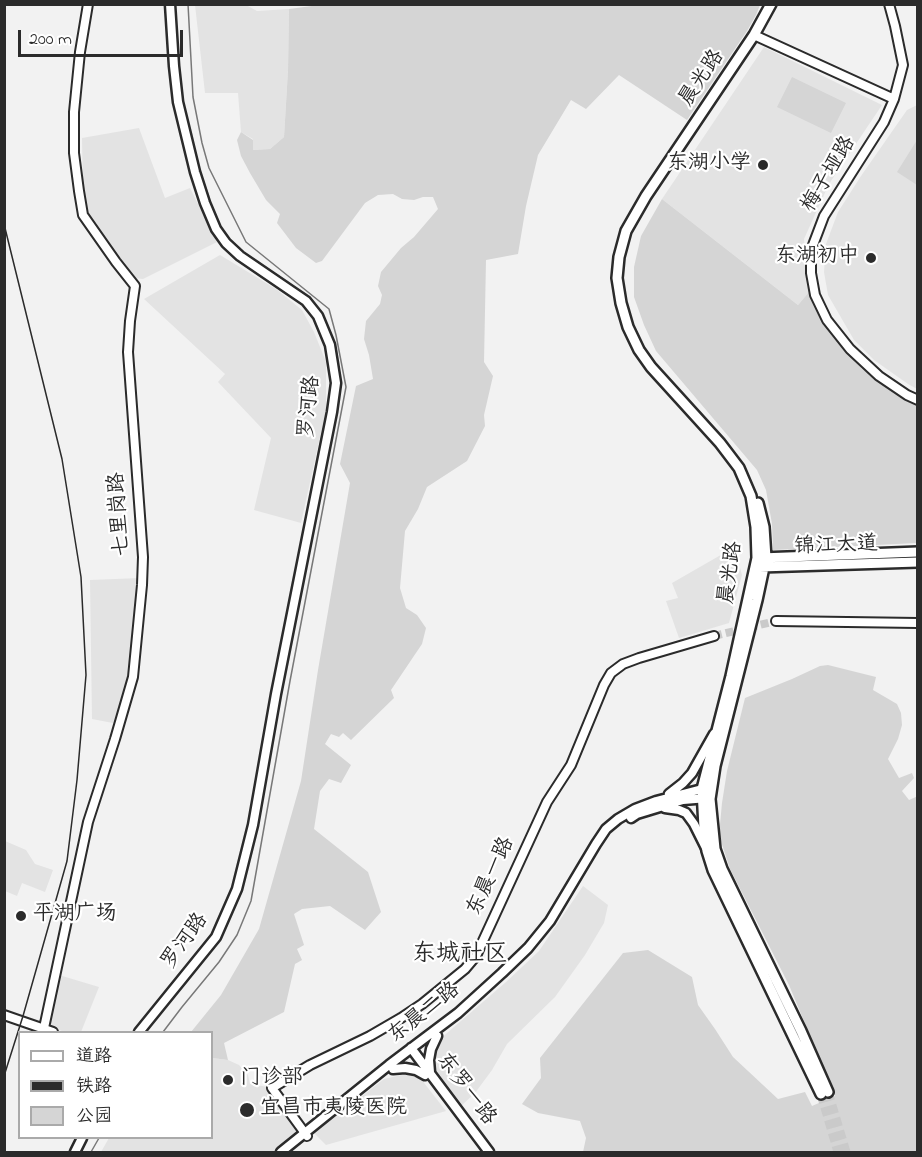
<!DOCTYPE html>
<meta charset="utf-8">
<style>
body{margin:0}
#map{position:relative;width:922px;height:1157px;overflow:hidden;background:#f2f2f2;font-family:"Indie Flower","LXGW WenKai TC",sans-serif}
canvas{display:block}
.frame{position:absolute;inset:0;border:6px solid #2b2b2b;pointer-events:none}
.legend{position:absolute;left:18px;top:1031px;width:195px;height:108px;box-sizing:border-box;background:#fff;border:2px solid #aaa;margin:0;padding:8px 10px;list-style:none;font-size:18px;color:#2b2b2b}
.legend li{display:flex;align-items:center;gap:12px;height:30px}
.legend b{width:30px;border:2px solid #aaa}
.scale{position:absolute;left:18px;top:30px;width:165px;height:27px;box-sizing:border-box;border:3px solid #2b2b2b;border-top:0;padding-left:8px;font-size:18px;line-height:21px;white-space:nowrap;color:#2b2b2b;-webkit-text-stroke:4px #fff;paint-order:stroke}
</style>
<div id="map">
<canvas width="922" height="1157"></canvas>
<div class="frame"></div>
<ul class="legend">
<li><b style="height:8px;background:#fff"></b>道路</li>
<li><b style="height:8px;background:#2b2b2b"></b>铁路</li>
<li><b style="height:16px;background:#d5d5d5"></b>公园</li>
</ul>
<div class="scale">200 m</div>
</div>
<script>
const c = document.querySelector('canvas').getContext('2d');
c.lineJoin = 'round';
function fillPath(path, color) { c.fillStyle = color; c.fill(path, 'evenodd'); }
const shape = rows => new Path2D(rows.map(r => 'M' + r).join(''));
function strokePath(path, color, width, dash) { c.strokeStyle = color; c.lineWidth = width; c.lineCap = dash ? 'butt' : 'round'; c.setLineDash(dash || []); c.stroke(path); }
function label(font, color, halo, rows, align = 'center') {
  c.font = font + ' "Indie Flower","LXGW WenKai TC",sans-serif'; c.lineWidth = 4.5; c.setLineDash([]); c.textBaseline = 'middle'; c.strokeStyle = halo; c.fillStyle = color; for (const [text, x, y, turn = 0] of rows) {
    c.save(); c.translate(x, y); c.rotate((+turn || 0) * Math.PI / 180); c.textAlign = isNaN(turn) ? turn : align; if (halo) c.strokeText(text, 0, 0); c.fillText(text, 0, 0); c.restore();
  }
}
fillPath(shape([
 [195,5,246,5,257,11,289,9,288,70,284,137,270,149,253,150,253,139,241,132,238,93,205,93],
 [764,47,882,105,829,184,804,239,809,292,798,305,662,199],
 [917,105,917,389,908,384,874,360,854,340,828,295,824,272,826,244,838,212,861,176,907,110],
 [139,128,165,198,190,188,217,242,143,279,133,278,89,217,83,195,82,138],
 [220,255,276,289,302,310,314,332,326,362,326,410,301,523,254,510,271,438,218,382,225,374,144,299],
 [726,552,729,566,739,564,742,575,729,623,679,638,666,601,678,598,672,583],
 [140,578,131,671,113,723,92,719,90,580],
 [5,841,26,850,35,864,53,870,45,892,22,883,17,896,5,891],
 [583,886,608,905,604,923,585,955,555,997,507,1044,492,1070,475,1093,461,1106,433,1069,439,1040,506,982,539,951],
 [59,975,99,987,81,1032,64,1032,48,1025],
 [212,1058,228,1060,239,1065,248,1075,250,1084,268,1087,299,1133,276,1152,101,1152,109,1138,212,1138],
 [406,1074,421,1079,446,1111,326,1145,314,1133,384,1079]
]), '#e3e3e3');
fillPath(shape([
 [327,4,760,5,756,15,747,31,687,120,619,75,586,109,571,100,538,155,526,206,518,254,486,260,484,362,493,376,484,415,485,426,467,461,427,487,418,509,405,531,400,588,406,608,417,615,426,628,422,644,391,690,394,698,351,740,343,733,339,737,331,734,325,744,351,765,341,783,329,779,320,791,314,829,368,872,381,912,365,930,330,906,302,909,294,914,304,945,297,949,302,960,295,964,284,1012,224,1043,228,1060,212,1058,212,1032,191,1032,221,995,259,929,301,781,318,670,350,483,340,464,356,386,373,379,369,355,364,339,366,321,380,304,382,295,378,286,381,272,401,248,414,237,438,209,433,197,423,197,414,200,402,199,393,194,378,195,365,203,322,261,316,263,296,248,277,223,280,214,266,200,250,173,241,156,237,140,241,132,253,140,253,150,270,149,284,137,288,70,289,9],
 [792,77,846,103,831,133,777,107],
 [917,140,917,185,897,172],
 [662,199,798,305,809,292,817,307,835,335,862,369,917,405,917,543,773,550,772,524,766,490,757,470,656,351,644,325,634,297,634,267,641,236],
 [828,665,876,677,873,690,897,704,901,713,902,725,898,739,888,759,899,778,912,773,914,778,902,791,909,800,918,796,917,1152,583,1152,586,1138,580,1121,538,1113,522,1104,541,1078,540,1058,623,953,648,950,692,977,698,1005,715,1029,733,1057,778,1099,805,1092,812,1106,835,1096,789,985,730,869,719,835,722,803,727,771,745,698,792,679,820,666]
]), '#d5d5d5');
strokePath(shape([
 [163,1032,182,1007,219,962,237,935,251,901,290,681,346,387,336,335,329,309,246,242,209,168,202,143,193,97,188,4],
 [91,1152,99,1138]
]), '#787878', 1.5);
strokePath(shape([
 [714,636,776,621]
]), '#cacaca', 8, [8, 4]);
strokePath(shape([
 [828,1092,846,1152],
 [821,1094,838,1152]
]), '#cacaca', 9, [9, 4.5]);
const tertiary = shape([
 [889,4,895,26,903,65,894,99,884,122,824,216,813,245,811,259,811,273,815,295,827,320,850,349,879,376,907,395,918,400],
 [754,35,894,99],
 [776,621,918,623],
 [4,1015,53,1032],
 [44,1028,88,822,115,739,133,677,142,585,143,557,128,352,130,321,135,286,116,262,83,215,79,191,74,153,74,112,80,52,88,4],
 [307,1136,272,1088,310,1065,370,1036,401,1018,422,1004,465,969,476,956,547,802,571,765,604,685,611,673,623,664,639,658,714,636]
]);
const secondary = shape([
 [669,794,683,783,692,773,714,734],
 [665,808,679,810,686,813,694,824,706,848],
 [631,818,637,814,683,800,708,798],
 [139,1032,216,937,237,889,253,825,276,694,332,412,336,383,330,345,318,316,306,301,240,256,226,243,216,229,205,203,195,172,178,102,174,66,170,4],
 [411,1048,489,1152],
 [393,1069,405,1068,416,1070,425,1075],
 [430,1072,429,1060,431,1049,437,1036],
 [75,1152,82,1138],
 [281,1152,389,1065,458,1013,502,973,528,948,550,921,596,844,606,829,618,819,635,809,656,801,702,789,707,789]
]);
const primary = shape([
 [771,4,754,35,646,196,626,231,619,257,617,278,621,303,628,327,639,350,651,367,720,443,739,468,751,496,756,527,757,558,731,676,702,789,704,828,707,851,713,870,821,1094],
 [758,503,764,527,766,558,757,600,715,766,710,799,715,849,722,869,801,1031,828,1092],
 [761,558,918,552],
 [760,567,918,562]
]);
strokePath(tertiary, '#2b2b2b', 12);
strokePath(secondary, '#2b2b2b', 13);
strokePath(primary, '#2b2b2b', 14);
strokePath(tertiary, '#fff', 8);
strokePath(secondary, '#fff', 8);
strokePath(primary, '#fff', 9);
strokePath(shape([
 [4,224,62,459,81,577,86,675,77,780,67,861,23,1016,4,1076]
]), '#2b2b2b', 1.5);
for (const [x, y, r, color] of [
 [763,165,6,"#2b2b2b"],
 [871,258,6,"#2b2b2b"],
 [21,916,6,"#2b2b2b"],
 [228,1080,6,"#2b2b2b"],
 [247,1110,8,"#2b2b2b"]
]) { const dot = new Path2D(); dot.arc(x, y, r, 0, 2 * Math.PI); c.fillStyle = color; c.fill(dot); strokePath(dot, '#fff', 2); }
label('21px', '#2b2b2b', '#fff', [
 ["晨光路",703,79,-56],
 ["梅子垭路",830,175,-59],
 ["罗河路",311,407,-84],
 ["七里岗路",121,514,-94],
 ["锦江大道",836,547,-2],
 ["晨光路",732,573,-82],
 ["东晨一路",492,877,-65],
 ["罗河路",186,942,-54],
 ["东晨二路",425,1014,-38],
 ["东罗一路",465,1090,53]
]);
label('21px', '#2b2b2b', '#fff', [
 ["东湖小学",751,165,"right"],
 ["东湖初中",859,258,"right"],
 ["平湖广场",33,916],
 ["门诊部",240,1080],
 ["宜昌市夷陵医院",260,1110]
], 'left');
label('24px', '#2b2b2b', '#fff', [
 ["东城社区",460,956]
]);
</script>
